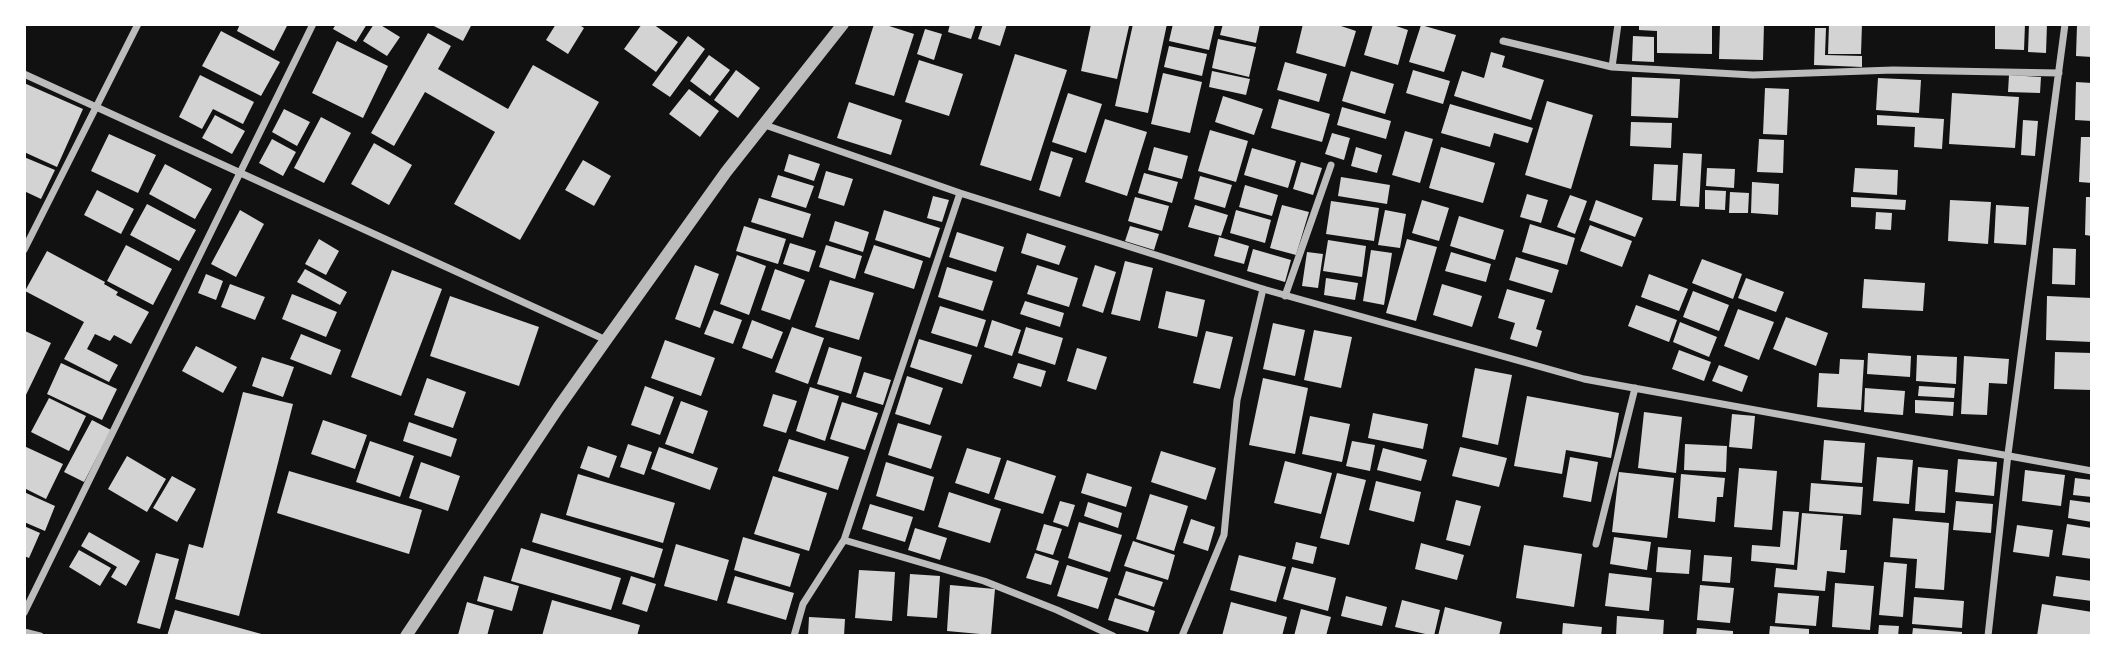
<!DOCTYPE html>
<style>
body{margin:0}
#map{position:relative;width:2116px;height:660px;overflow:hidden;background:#111;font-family:Commissioner,sans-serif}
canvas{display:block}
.frame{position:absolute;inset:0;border:26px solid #fff;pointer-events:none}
</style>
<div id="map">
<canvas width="2116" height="660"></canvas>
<div class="frame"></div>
</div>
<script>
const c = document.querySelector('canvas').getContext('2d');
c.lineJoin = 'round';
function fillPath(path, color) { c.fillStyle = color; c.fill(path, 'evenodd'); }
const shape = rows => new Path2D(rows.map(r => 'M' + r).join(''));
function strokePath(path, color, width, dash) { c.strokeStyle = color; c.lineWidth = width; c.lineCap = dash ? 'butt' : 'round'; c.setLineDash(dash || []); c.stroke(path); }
fillPath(shape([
 [240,24,288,24,274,51,237,31],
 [336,24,367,24,356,42,333,29],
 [374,24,379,24,400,37,387,56,363,41],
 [430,24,472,24,463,41],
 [556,24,578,24,584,28,568,54,546,40],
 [642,24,653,24,678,42,656,72,624,49],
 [874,24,883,24,914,34,894,96,855,84],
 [950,24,976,24,971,39,948,32],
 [983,24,1007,24,1000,46,978,39],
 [1091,24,1129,26,1117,79,1081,71],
 [1133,24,1167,24,1148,113,1115,106],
 [1173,24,1215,24,1209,50,1169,41],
 [1223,24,1260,24,1256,43,1220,35],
 [1303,24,1335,24,1356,31,1345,67,1296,53],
 [1373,24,1390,24,1408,30,1398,65,1364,55],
 [1639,24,1712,24,1712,54,1657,53,1657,31,1639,30],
 [1720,24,1764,24,1763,60,1719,59],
 [1829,24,1862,24,1861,54,1828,54],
 [1995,24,2025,24,2024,50,1995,49],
 [2029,24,2047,24,2046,53,2028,52],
 [1421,25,1456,35,1444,72,1409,62],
 [2077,25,2092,25,2092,57,2076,56],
 [1815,28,1826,28,1825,55,1862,56,1862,67,1814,65],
 [925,29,942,34,934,60,917,54],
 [221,31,280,62,261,96,202,66],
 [428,33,451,46,438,69,508,109,533,65,599,102,520,240,454,204,495,132,425,92,394,146,371,133],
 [688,36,705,49,670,97,652,85],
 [1633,36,1654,37,1654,62,1632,61],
 [1218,39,1256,47,1249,77,1212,68],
 [337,41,388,66,363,118,312,93],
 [1169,46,1207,54,1202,76,1164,67],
 [1491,52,1505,56,1502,67,1544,80,1531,120,1454,96,1462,71,1484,78],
 [1015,54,1067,70,1031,181,980,165],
 [709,55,730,70,710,96,690,81],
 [919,60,963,74,949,116,905,102],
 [1285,62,1327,74,1319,102,1277,90],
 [736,70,760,88,738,118,714,100],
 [1413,70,1450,81,1443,104,1406,93],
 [1212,71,1250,79,1246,95,1209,87],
 [1351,71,1394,84,1385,114,1342,101],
 [1163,73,1202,82,1190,133,1151,124],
 [200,75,254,102,243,124,213,109,202,129,179,117],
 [2009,75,2041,77,2040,93,2008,92],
 [1632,77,1680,79,1678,118,1631,116],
 [1878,78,1921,80,1919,113,1876,110],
 [2076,82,2092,83,2092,121,2075,120],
 [24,83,83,109,57,167,24,152],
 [1765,88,1789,89,1787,135,1763,134],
 [689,89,719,111,700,137,669,114],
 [1068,93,1102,104,1086,153,1052,142],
 [1952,93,2019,97,2015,148,1949,144],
 [1223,96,1263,109,1254,135,1215,122],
 [1279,99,1330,114,1322,142,1271,128],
 [1547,101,1593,115,1571,189,1525,175],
 [849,102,902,120,891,155,837,138],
 [1450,104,1533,128,1528,143,1494,133,1490,147,1441,133],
 [1342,107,1391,121,1386,139,1337,125],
 [284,109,310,122,297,146,272,132],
 [215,115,245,131,232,154,202,138],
 [1877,115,1944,119,1942,149,1914,147,1915,127,1877,125],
 [321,117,351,133,324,183,294,168],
 [1105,119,1147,132,1127,196,1085,182],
 [2023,120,2038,121,2035,156,2021,155],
 [1631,122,1672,123,1671,148,1630,146],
 [1210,130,1248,141,1236,182,1198,171],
 [1405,131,1433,139,1420,183,1392,175],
 [1332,133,1350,138,1344,160,1325,154],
 [109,134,156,155,138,193,91,171],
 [2081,137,2092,137,2092,183,2079,182],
 [272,139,296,152,283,176,259,163],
 [1759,139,1784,140,1783,173,1757,172],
 [374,143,412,165,389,205,351,184],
 [1154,147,1188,156,1182,179,1148,170],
 [1356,147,1382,155,1377,173,1351,166],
 [1441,147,1495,163,1483,203,1429,188],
 [1252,148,1296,161,1288,188,1244,175],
 [1051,151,1073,158,1060,197,1039,190],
 [1683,153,1702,154,1699,207,1680,206],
 [789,154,820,164,814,181,784,171],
 [24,157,55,170,41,199,24,191],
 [583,160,611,176,594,206,565,190],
 [1301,162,1322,168,1313,195,1293,189],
 [165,164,212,189,195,219,149,194],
 [1654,164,1678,165,1676,201,1652,200],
 [1707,168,1735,169,1734,188,1706,186],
 [1855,168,1898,170,1897,195,1853,192],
 [826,171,853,179,844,206,818,198],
 [1144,173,1178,182,1172,203,1138,193],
 [778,175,814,186,806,208,771,197],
 [1200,176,1232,185,1225,208,1194,199],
 [1341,177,1390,185,1387,204,1338,196],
 [1752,182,1779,184,1778,215,1751,213],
 [1245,185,1278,195,1272,216,1239,207],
 [97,190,134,209,121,234,84,215],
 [1705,190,1726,191,1725,210,1705,209],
 [1730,192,1749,193,1748,213,1729,213],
 [1527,194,1548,200,1541,223,1520,217],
 [1570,195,1587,201,1575,234,1557,227],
 [933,196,949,200,942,222,927,218],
 [1135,197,1169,206,1162,231,1128,221],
 [1851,197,1906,200,1905,210,1851,207],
 [2086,197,2092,197,2092,236,2085,235],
 [759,198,811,214,803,238,751,222],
 [1422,200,1449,208,1439,241,1412,233],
 [1596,200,1643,218,1635,237,1589,220],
 [1950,200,1991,202,1988,244,1948,241],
 [1331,201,1379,208,1374,241,1326,234],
 [147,204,196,230,179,261,130,235],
 [1195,205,1228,215,1221,236,1188,227],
 [1282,205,1309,212,1296,255,1270,248],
 [1996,205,2029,207,2026,245,1994,243],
 [240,210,264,224,236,277,211,264],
 [884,210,940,228,930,258,875,240],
 [1236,210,1271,220,1265,243,1230,233],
 [1385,210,1406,214,1400,248,1378,245],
 [1876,212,1892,213,1891,230,1875,229],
 [1459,216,1504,230,1495,260,1450,246],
 [835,221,869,232,863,252,829,241],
 [1530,224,1575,238,1567,265,1522,252],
 [1590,225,1632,241,1622,267,1580,251],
 [744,226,786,239,778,264,736,251],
 [1130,226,1159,234,1154,250,1125,241],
 [957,232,1004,247,996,272,949,257],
 [1027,233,1066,246,1059,265,1021,253],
 [1219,237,1249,246,1244,264,1214,256],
 [319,239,339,251,326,275,305,264],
 [1407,239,1437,247,1416,321,1386,313],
 [1328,240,1366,246,1362,277,1323,271],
 [790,243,816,251,809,272,783,264],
 [126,245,172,269,153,305,107,281],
 [826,245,862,256,855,279,819,267],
 [874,245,923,261,914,289,864,273],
 [2053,248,2076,249,2075,285,2052,284],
 [1253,249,1291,260,1285,282,1247,271],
 [1371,250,1392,253,1384,305,1363,301],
 [47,251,105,282,104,284,118,292,116,295,149,312,131,344,114,335,110,341,95,334,87,349,118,365,109,382,64,359,84,322,25,291],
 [1307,252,1323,254,1318,288,1302,286],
 [1451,252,1491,264,1486,282,1445,271],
 [737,255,766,266,749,315,720,304],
 [1516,257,1559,270,1552,293,1509,280],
 [1702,259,1742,274,1733,299,1692,283],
 [1125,261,1153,268,1140,321,1111,314],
 [695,265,719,274,700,328,675,319],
 [1037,265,1078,278,1069,307,1027,294],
 [1095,265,1116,272,1103,313,1082,306],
 [947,267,993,281,983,311,938,297],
 [305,269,347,292,340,305,297,282],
 [775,269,805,280,790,320,761,310],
 [392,270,442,289,401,396,351,377],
 [206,274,223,281,216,300,198,293],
 [1649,274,1688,289,1679,311,1641,297],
 [1326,278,1358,283,1355,300,1324,295],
 [1746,278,1784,292,1776,312,1738,298],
 [1864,279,1925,283,1923,311,1862,308],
 [830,280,874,293,859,340,815,327],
 [230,284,265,297,255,320,221,307],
 [1442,284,1482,296,1472,327,1433,315],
 [1507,289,1545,300,1536,329,1542,331,1537,347,1510,339,1515,323,1498,318],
 [1166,291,1205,300,1197,337,1158,328],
 [1693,291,1729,305,1719,331,1683,317],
 [292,294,337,312,326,337,282,319],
 [450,296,539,327,519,386,430,356],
 [2047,296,2092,298,2092,342,2046,340],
 [1025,301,1064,313,1060,327,1020,314],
 [1636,305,1677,320,1669,342,1628,326],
 [940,306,986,320,977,347,931,333],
 [1738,309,1774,322,1759,360,1724,346],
 [714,310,742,320,733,344,704,334],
 [1786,317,1828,333,1816,366,1773,349],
 [752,320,783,332,772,359,742,348],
 [992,320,1021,330,1012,356,984,347],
 [1680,322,1717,337,1709,357,1673,342],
 [1273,323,1305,330,1295,376,1263,369],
 [792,327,824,338,808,384,775,372],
 [1026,327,1063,338,1055,365,1018,353],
 [1314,330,1352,337,1341,388,1304,380],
 [25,331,51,343,24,399,24,333],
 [1206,331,1233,337,1220,389,1193,383],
 [301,334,341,350,331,375,290,359],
 [919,339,972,355,962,384,910,367],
 [665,340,715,358,701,396,651,378],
 [196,346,237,367,223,393,182,371],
 [829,347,862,357,851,394,817,384],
 [1077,348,1107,357,1096,390,1067,381],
 [1679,350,1711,362,1704,381,1672,369],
 [2055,352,2092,353,2092,390,2054,389],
 [1868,353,1911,356,1910,377,1867,374],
 [1917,355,1957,357,1956,384,1916,381],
 [1964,356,2009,359,2007,384,1989,383,1987,415,1961,414],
 [262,357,294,367,283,397,252,386],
 [1840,359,1864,360,1861,410,1817,407,1819,373,1839,374],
 [61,363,117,389,102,420,47,394],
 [1018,363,1046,371,1041,387,1013,378],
 [1719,365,1748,376,1742,392,1712,381],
 [1475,368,1512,375,1498,445,1462,437],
 [864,372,891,380,883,405,856,397],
 [907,376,943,388,930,425,895,414],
 [427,378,466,392,453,428,414,415],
 [1263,378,1308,388,1295,454,1249,445],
 [645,386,674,397,660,435,631,425],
 [1919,386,1955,388,1954,398,1918,396],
 [810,387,839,396,825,441,796,431],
 [1865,388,1905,391,1903,415,1864,412],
 [243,392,293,404,239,616,175,599,189,544,203,548],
 [773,394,797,401,786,433,763,426],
 [1527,396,1619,413,1611,458,1566,450,1562,474,1514,466],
 [49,398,86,416,69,451,31,432],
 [1915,400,1954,402,1953,416,1915,413],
 [681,401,708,411,693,454,665,444],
 [842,402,878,413,865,450,830,439],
 [1644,412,1682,417,1676,473,1638,468],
 [1373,413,1428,424,1423,449,1368,438],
 [1732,414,1755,416,1752,449,1729,447],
 [1310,416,1350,424,1342,462,1302,454],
 [92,420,111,430,84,482,64,472],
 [323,420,367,435,355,469,311,454],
 [409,422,457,439,451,457,403,441],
 [898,423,942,436,931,469,888,455],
 [789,439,849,457,838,490,778,471],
 [1824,440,1865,443,1862,483,1821,480],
 [370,441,414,456,400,497,356,482],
 [1352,441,1375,445,1370,471,1346,466],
 [628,444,652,452,644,475,620,467],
 [1685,444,1727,446,1726,472,1684,470],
 [24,446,63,464,46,499,24,488],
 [588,446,617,456,609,478,580,468],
 [659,447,718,468,710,490,651,469],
 [1460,447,1507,458,1499,487,1452,476],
 [967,448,1001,458,989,494,955,483],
 [1383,448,1427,460,1421,481,1377,470],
 [1161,451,1216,468,1206,500,1151,482],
 [127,456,166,479,147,512,108,489],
 [1570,457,1598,462,1591,502,1563,497],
 [1877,457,1913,460,1909,504,1873,501],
 [1958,459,1997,462,1994,496,1955,492],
 [1007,460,1056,476,1043,514,994,499],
 [1285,461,1332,473,1321,514,1274,503],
 [421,462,460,476,448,511,409,498],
 [886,462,934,477,924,511,876,496],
 [1918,467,1948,470,1945,513,1915,511],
 [1739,468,1777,471,1772,530,1734,527],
 [2025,470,2065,475,2061,506,2022,501],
 [289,471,422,510,409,554,277,513],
 [1619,472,1674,478,1667,538,1612,532],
 [1087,473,1132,487,1126,507,1081,493],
 [1337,473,1366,480,1349,545,1320,538],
 [578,474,675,503,663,543,566,515],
 [1681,474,1725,478,1723,497,1717,497,1715,522,1678,518],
 [172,476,196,489,177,522,153,508],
 [773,476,827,493,809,551,754,534],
 [2075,478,2092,480,2092,497,2073,495],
 [1376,481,1421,492,1414,522,1369,510],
 [1811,483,1863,487,1861,515,1809,511],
 [24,492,55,506,45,531,24,522],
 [949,492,1001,509,990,543,938,527],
 [1150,494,1188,506,1174,551,1136,539],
 [1456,500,1481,506,1470,546,1446,540],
 [2070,500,2092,503,2092,522,2068,518],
 [1060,501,1075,505,1068,527,1053,522],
 [1956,501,1993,504,1991,533,1953,530],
 [1088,502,1122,513,1118,528,1084,516],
 [870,504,913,517,905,542,862,529],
 [1783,511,1799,512,1794,565,1751,561,1752,545,1780,547],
 [541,513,663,549,654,578,532,542],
 [1802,513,1843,516,1840,550,1847,550,1845,573,1827,571,1825,591,1774,587,1776,568,1797,570],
 [1893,518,1949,523,1944,590,1915,588,1917,559,1890,557],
 [1191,519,1215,527,1208,551,1183,543],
 [1079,522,1122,535,1110,572,1068,558],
 [1044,524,1062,529,1053,555,1036,550],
 [2067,524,2092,528,2092,559,2062,555],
 [2017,525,2053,530,2049,557,2013,552],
 [24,526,40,533,29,558,24,556],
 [915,528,947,538,940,560,908,550],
 [89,532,140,561,126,586,111,577,117,567,81,546],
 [743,537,800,554,790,587,734,570],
 [1614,537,1651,542,1647,570,1610,564],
 [1133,541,1175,555,1168,580,1124,566],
 [1296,542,1317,547,1313,564,1292,559],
 [1421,543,1464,555,1457,580,1415,569],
 [676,544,729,560,717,601,664,586],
 [1524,545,1582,554,1574,607,1516,598],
 [1658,547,1691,550,1689,574,1656,572],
 [521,548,621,578,611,610,511,581],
 [79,550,111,568,100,586,69,567],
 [156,553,179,559,160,629,137,623],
 [1035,553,1059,561,1051,585,1026,578],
 [1239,555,1286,567,1276,602,1230,590],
 [1704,555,1732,557,1730,583,1702,581],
 [1884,562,1907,564,1903,617,1879,615],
 [1067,565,1108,578,1098,609,1057,596],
 [1292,567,1336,578,1328,611,1283,599],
 [859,570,895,572,892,621,855,618],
 [1126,571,1163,582,1154,607,1118,595],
 [1609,573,1652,578,1649,611,1605,606],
 [910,574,940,576,937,618,907,616],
 [484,576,519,586,512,611,477,601],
 [631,576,656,584,647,612,622,604],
 [735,576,794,593,786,620,727,603],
 [2056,576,2092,581,2092,601,2053,596],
 [1835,583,1874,586,1870,630,1832,627],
 [950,585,995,589,991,635,947,631],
 [1700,585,1734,588,1730,623,1697,620],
 [1778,593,1819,596,1816,626,1775,623],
 [1346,596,1387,607,1382,626,1341,616],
 [1914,597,1964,601,1962,628,1912,624],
 [1115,598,1155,611,1148,632,1108,620],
 [552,600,640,625,637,636,542,636],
 [1402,600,1440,610,1434,636,1395,627],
 [467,602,494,610,487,636,458,635],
 [1231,602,1287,617,1282,636,1222,636],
 [2042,604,2092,612,2092,636,2037,636],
 [1445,607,1502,622,1499,636,1438,636],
 [1301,609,1331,617,1326,636,1294,636],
 [175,610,265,635,265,636,167,636],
 [1617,616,1664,620,1663,636,1616,636],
 [809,617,845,619,844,636,808,636],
 [1563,623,1602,627,1601,636,1562,636],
 [1879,625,1899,626,1898,636,1878,636],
 [1770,626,1809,629,1809,636,1769,636],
 [1697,628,1733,631,1733,636,1696,636],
 [1913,628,1962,632,1962,636,1912,636]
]), '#d3d3d3');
strokePath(shape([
 [1618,24,1612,67,1753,75,1893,70,2059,73],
 [1503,41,1612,67],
 [24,74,606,340],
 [765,125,960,193,1263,289,1584,379,2092,471],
 [24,250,138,24],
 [1285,296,1331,165],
 [844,540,984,581,1057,610,1113,636],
 [1596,544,1635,388],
 [24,613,313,24],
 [24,632,40,636],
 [794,636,803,604,844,540,960,193],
 [1182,636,1224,535,1237,400,1263,289],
 [1988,636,2008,454,2065,24]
]), '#bcbcbc', 7);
strokePath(shape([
 [406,636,558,408,606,340,726,172,843,24]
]), '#bcbcbc', 12);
</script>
